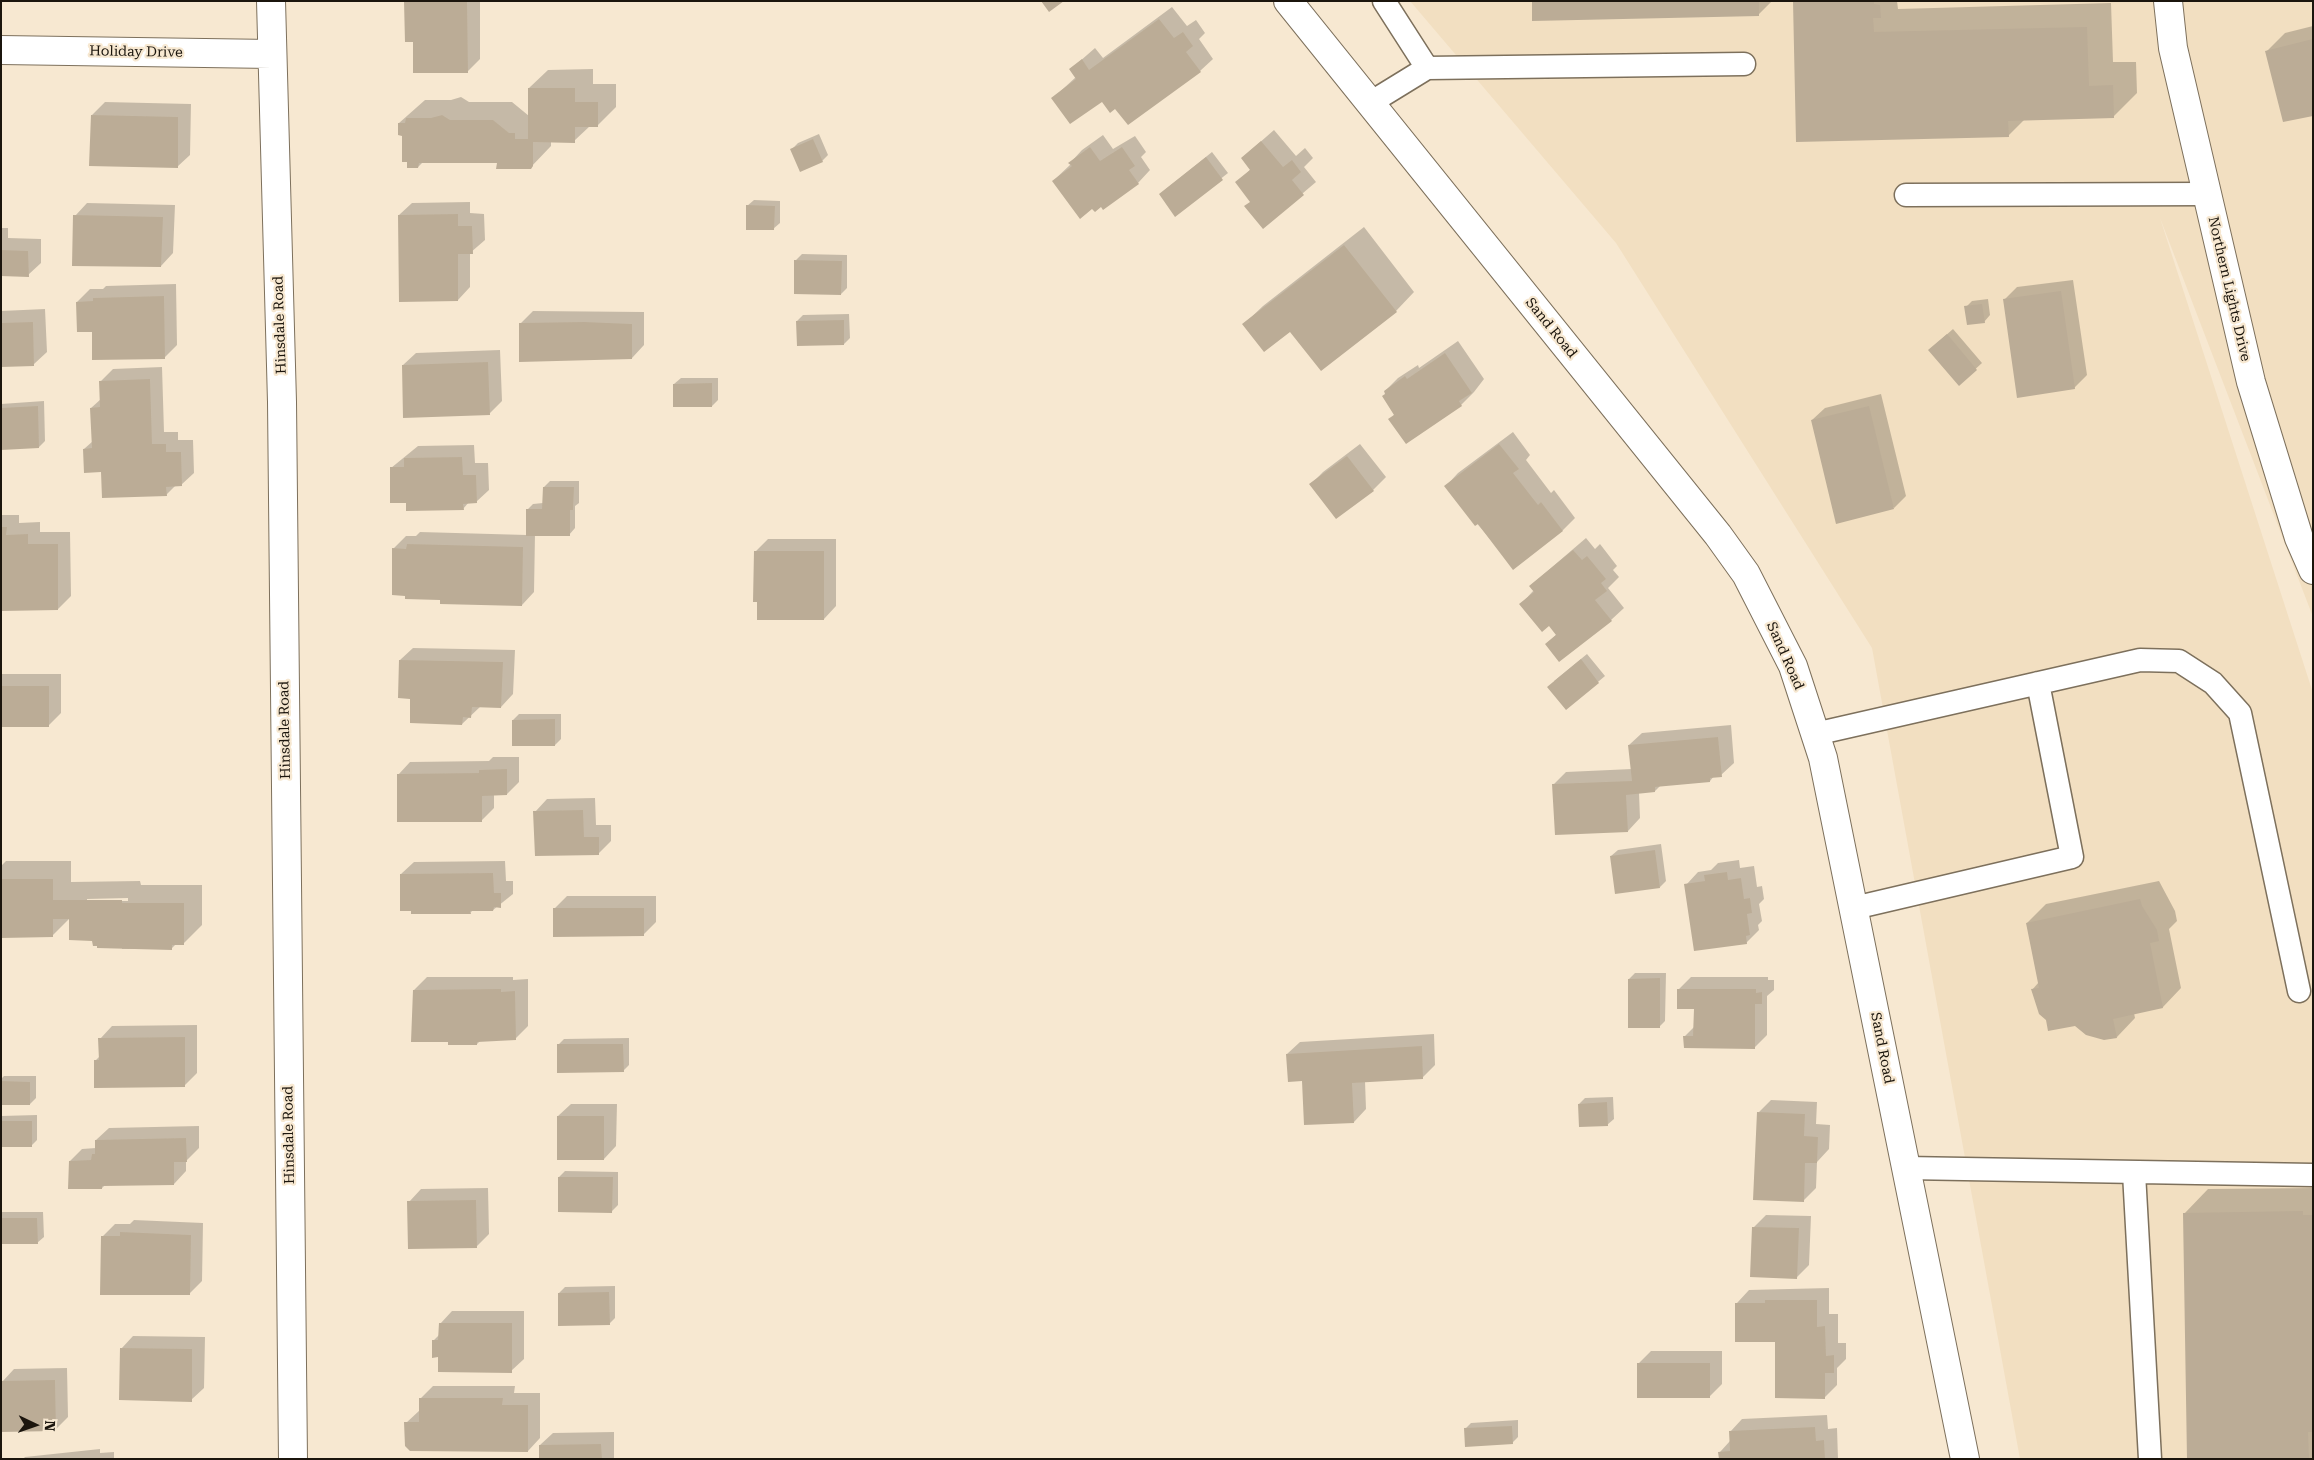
<!DOCTYPE html>
<style>
body{margin:0}
#map{position:relative;width:2314px;height:1460px;overflow:hidden;background:#f7e8d1;font-family:"Roboto Serif",serif}
canvas{display:block}
.frame{position:absolute;inset:0;border:2px solid #1b150d;pointer-events:none}
.north{position:absolute;left:10px;top:1400px;width:50px;height:50px;-webkit-text-stroke:4px #f7e8d1;paint-order:stroke;rotate:93deg;font-size:14px;font-weight:700;line-height:20px;text-align:center;color:#1b150d}
.north::after{content:'';display:block;margin:auto;width:18px;height:22px;background:#1b150d;clip-path:polygon(50% 0,100% 100%,50% 72%,0 100%)}
</style>
<div id="map">
<canvas width="2314" height="1460"></canvas>
<div class="frame"></div>
<div class="north">N</div>
</div>
<script>
const c = document.querySelector('canvas').getContext('2d');
c.lineJoin = 'round';
function fillPath(path, color) { c.fillStyle = color; c.fill(path, 'evenodd'); }
const shape = rows => new Path2D(rows.map(r => 'M' + r).join(''));
function strokePath(path, color, width, dash) { c.strokeStyle = color; c.lineWidth = width; c.lineCap = dash ? 'butt' : 'round'; c.setLineDash(dash || []); c.stroke(path); }
function label(font, color, halo, rows, align = 'center') {
  c.font = font + ' "Roboto Serif",serif'; c.lineWidth = 4.5; c.setLineDash([]); c.textBaseline = 'middle'; c.strokeStyle = halo; c.fillStyle = color; for (const [text, x, y, turn = 0] of rows) {
    c.save(); c.translate(x, y); c.rotate((+turn || 0) * Math.PI / 180); c.textAlign = isNaN(turn) ? turn : align; if (halo) c.strokeText(text, 0, 0); c.fillText(text, 0, 0); c.restore();
  }
}
fillPath(shape([
 [1410,1,2313,1,2313,617,2160,218,2313,693,2313,1459,2020,1459,1872,648,1616,243]
]), '#f2dfc1');
fillPath(shape([
 [406,1,480,1,480,59,468,71,414,41],
 [1533,1,1772,1,1758,15],
 [1794,1,1897,1,1898,9,2111,3,2113,62,2136,62,2137,93,2113,117,2025,119,2008,136],
 [1172,7,1187,26,1196,20,1205,33,1199,39,1213,59,1200,71,1115,107,1102,100,1053,98,1076,77,1071,69,1095,48,1103,58],
 [2313,26,2313,114,2266,52,2285,33],
 [593,69,593,84,616,84,616,107,598,125,590,126,574,141,551,141,551,146,530,168,498,162,423,162,418,167,399,123,425,100,451,100,461,97,469,102,512,102,529,116,529,88,548,70],
 [105,102,191,104,190,155,177,167,92,115],
 [1274,130,1296,156,1305,148,1313,158,1304,167,1316,182,1263,227,1251,201,1237,182,1251,169,1242,158],
 [819,134,828,155,822,161,792,149,798,143],
 [1103,135,1113,149,1135,136,1146,152,1141,157,1150,170,1138,183,1053,181,1071,164,1070,163,1082,150],
 [1212,152,1228,173,1175,215,1166,189],
 [754,200,780,201,780,223,773,229,747,206],
 [470,202,470,213,484,214,485,240,470,253,470,287,458,300,399,215,412,203],
 [87,203,175,205,173,253,161,266,75,216],
 [1364,227,1414,292,1396,311,1290,331,1244,324,1263,306],
 [1,228,8,228,8,238,41,239,41,263,28,275,1,275],
 [802,254,847,255,847,288,841,294,796,260],
 [2073,280,2087,375,2074,388,2004,300,2017,287],
 [176,284,177,345,164,358,93,331,77,302,90,289,103,289,106,286],
 [1988,299,1990,315,1984,322,1966,307,1972,301],
 [45,309,47,352,34,364,1,366,1,311],
 [533,311,644,312,644,345,632,358,521,323],
 [849,314,850,338,844,344,797,321,803,315],
 [1953,329,1982,363,1959,384,1936,344],
 [1458,341,1484,379,1474,392,1461,405,1390,419,1395,414,1385,391,1398,378,1418,365,1419,368],
 [500,350,502,401,489,414,403,365,416,353],
 [162,367,164,432,178,432,178,440,193,440,194,473,181,485,176,485,166,495,102,471,84,449,93,441,91,408,101,399,100,382,113,369],
 [681,378,718,378,718,400,712,406,674,384],
 [1881,394,1906,496,1894,508,1812,420,1825,408],
 [44,401,45,441,39,447,1,448,1,404],
 [1513,432,1530,455,1526,460,1551,493,1554,490,1575,518,1563,530,1514,568,1446,486,1458,473],
 [1360,444,1386,477,1373,490,1311,484,1323,472],
 [474,445,475,463,488,463,489,490,476,502,469,502,463,509,391,468,418,446],
 [550,481,579,481,579,503,575,506,575,528,569,535,535,534,534,592,522,605,442,598,393,549,406,536,416,536,420,532,527,535,527,510,533,504,543,503,544,487],
 [1,515,19,515,19,523,40,522,40,532,70,532,71,596,58,609,1,609],
 [1586,538,1595,549,1600,544,1617,566,1613,570,1619,577,1608,588,1624,608,1611,620,1546,644,1557,634,1550,624,1521,604,1534,590,1530,586],
 [768,539,836,539,836,606,824,619,755,552],
 [413,648,515,650,513,694,501,707,481,706,462,724,412,698,400,660],
 [1587,654,1605,676,1566,709,1554,681],
 [1,674,61,674,61,713,48,726,1,726],
 [519,714,561,714,561,739,555,745,513,720],
 [1731,725,1734,763,1721,775,1714,776,1710,781,1661,785,1655,791,1639,793,1640,818,1628,831,1553,785,1566,772,1632,769,1629,745,1642,733],
 [493,757,519,757,519,782,507,794,494,794,494,808,481,821,398,775,410,762,489,761],
 [595,798,596,825,611,825,611,841,598,854,535,812,547,799],
 [1661,844,1666,881,1660,887,1611,856,1618,850],
 [1739,860,1740,868,1754,866,1757,887,1762,886,1764,899,1759,904,1762,921,1758,925,1759,930,1746,943,1686,885,1698,872,1711,870,1718,863],
 [6,861,71,861,71,882,140,881,141,885,202,885,202,925,183,944,176,944,171,949,122,949,122,947,93,939,70,918,52,936,1,936,1,866],
 [128,898,128,901,87,901,87,899],
 [505,861,506,881,513,881,513,894,493,910,473,910,470,913,401,874,414,862],
 [2159,881,2175,911,2177,921,2169,929,2181,988,2163,1007,2134,1013,2135,1018,2117,1037,2075,1025,2047,1020,2032,990,2039,982,2027,923,2046,904],
 [567,896,656,896,656,922,643,935,554,909],
 [1635,973,1666,973,1665,1021,1659,1027,1629,979],
 [427,977,513,977,513,980,528,979,528,1026,515,1039,480,1041,477,1044,414,990],
 [1691,977,1768,977,1768,980,1774,980,1774,990,1767,996,1767,1035,1754,1048,1685,1036,1695,1026,1695,1008,1679,989],
 [197,1025,197,1073,184,1086,96,1060,100,1056,100,1039,112,1026],
 [1434,1034,1435,1065,1422,1078,1365,1081,1366,1109,1354,1122,1303,1080,1287,1054,1300,1042],
 [629,1038,629,1065,623,1071,558,1045,564,1039],
 [4,1076,36,1076,36,1098,30,1104,1,1104,1,1079],
 [1613,1097,1614,1119,1607,1125,1579,1104,1585,1098],
 [1771,1100,1817,1102,1816,1124,1830,1125,1829,1149,1817,1162,1816,1188,1803,1201,1759,1112],
 [571,1104,617,1104,616,1146,604,1159,558,1116],
 [37,1115,37,1140,31,1146,1,1146,1,1116],
 [199,1126,199,1148,186,1161,186,1171,174,1184,105,1185,102,1188,70,1161,82,1149,96,1148,96,1140,109,1128],
 [565,1171,618,1172,618,1205,612,1211,559,1177],
 [488,1188,489,1234,477,1246,409,1202,421,1189],
 [2313,1188,2313,1459,2188,1459,2184,1214,2208,1189],
 [1,1212,43,1212,44,1237,37,1243,1,1243],
 [1766,1215,1811,1216,1809,1265,1796,1278,1753,1228],
 [134,1220,203,1223,202,1281,189,1294,102,1237,115,1224,130,1224],
 [615,1286,615,1318,609,1324,559,1293,565,1287],
 [1829,1288,1829,1314,1838,1314,1838,1343,1846,1343,1846,1359,1837,1368,1837,1385,1825,1397,1776,1341,1737,1303,1749,1290],
 [452,1311,524,1311,524,1359,511,1371,439,1356,433,1341,440,1334,440,1324],
 [133,1336,205,1337,204,1388,191,1400,121,1349],
 [1651,1351,1722,1351,1722,1384,1709,1397,1638,1364],
 [67,1368,68,1417,55,1430,2,1382,14,1369],
 [433,1386,515,1386,514,1393,540,1393,540,1438,528,1451,406,1423,420,1410,420,1399],
 [1827,1415,1828,1429,1837,1428,1838,1459,1720,1459,1720,1452,1730,1441,1730,1432,1742,1419],
 [1518,1420,1518,1437,1512,1443,1465,1429,1471,1423],
 [614,1432,614,1459,540,1459,540,1445,553,1433],
 [100,1449,100,1453,114,1452,114,1459,23,1459,25,1457]
]), '#0003');
fillPath(shape([
 [404,1,467,1,468,73,413,73,413,42,405,42],
 [1041,1,1064,1,1049,12],
 [1532,1,1759,1,1759,16,1532,21],
 [1793,1,1874,1,1874,4,1880,5,1881,18,1873,18,1874,32,2087,27,2089,86,2113,85,2114,118,2008,121,2009,137,1796,142],
 [1159,19,1174,38,1183,32,1193,46,1186,52,1201,72,1128,125,1115,109,1110,113,1102,102,1070,124,1051,98,1076,79,1069,69,1082,59,1089,70],
 [2313,39,2313,116,2283,122,2265,51],
 [528,88,575,88,575,102,598,102,598,127,575,127,575,143,533,142,533,166,531,169,496,169,497,163,419,163,418,168,407,168,407,162,402,162,402,136,398,135,398,123,405,123,406,118,431,118,442,115,450,120,493,120,509,133,515,133,515,139,528,139],
 [91,115,178,117,178,168,89,166],
 [813,139,823,162,800,172,790,149],
 [1261,141,1283,167,1292,160,1301,172,1292,180,1304,195,1263,229,1244,206,1250,202,1235,182,1250,170,1241,158],
 [1090,147,1100,161,1122,147,1135,166,1129,170,1139,184,1103,210,1101,207,1095,212,1092,209,1080,219,1052,181,1072,166,1068,163],
 [1206,157,1223,180,1175,217,1159,194],
 [746,205,775,206,774,230,746,230],
 [458,214,458,226,472,226,473,254,458,254,458,301,399,302,398,215],
 [73,215,163,217,161,267,72,266],
 [1344,245,1397,312,1321,371,1290,332,1264,352,1242,324],
 [1,250,28,251,29,277,1,276],
 [794,260,842,261,841,295,794,294],
 [2061,291,2075,389,2017,398,2003,299],
 [164,296,165,359,92,360,92,332,77,332,76,302,93,301,93,298],
 [1982,304,1985,323,1967,325,1964,306],
 [844,320,844,345,797,346,796,321],
 [33,322,34,366,1,367,1,323],
 [584,322,632,324,632,359,519,362,519,323],
 [1947,334,1977,370,1959,386,1928,350],
 [1445,353,1472,393,1459,401,1462,406,1406,444,1388,419,1394,415,1382,396,1385,394,1384,391,1405,376,1407,379],
 [488,362,490,415,403,418,402,365],
 [150,379,152,444,166,444,166,452,181,452,182,486,166,487,167,496,102,498,101,472,84,473,83,449,92,448,90,408,100,407,99,381],
 [712,383,712,407,673,407,673,384],
 [38,406,39,448,1,450,1,408],
 [1869,406,1894,509,1836,524,1811,420],
 [1499,444,1519,469,1513,473,1538,505,1541,502,1563,531,1513,570,1478,524,1475,526,1444,486],
 [1347,456,1374,491,1336,519,1309,484],
 [462,457,463,475,476,475,477,503,463,504,464,510,406,511,406,503,390,503,390,467,404,467,404,458],
 [543,487,574,487,573,510,570,510,570,536,526,536,526,509,542,509],
 [1,527,7,527,6,535,28,534,28,544,58,544,58,610,1,611],
 [407,544,523,547,522,606,440,604,440,600,405,599,405,596,392,595,392,548,406,549],
 [1573,550,1582,560,1587,556,1606,579,1601,583,1607,591,1595,600,1612,621,1559,662,1545,644,1556,635,1549,626,1542,632,1519,604,1534,592,1529,586],
 [754,551,824,551,824,620,757,620,757,602,753,602],
 [1581,659,1599,683,1566,710,1547,687],
 [399,660,503,662,501,708,472,707,471,718,463,717,462,725,410,723,410,699,398,698],
 [1,686,49,686,49,727,1,727],
 [555,719,555,746,512,746,512,720],
 [1718,737,1722,777,1710,778,1710,782,1655,787,1655,792,1626,795,1628,832,1555,835,1552,784,1632,781,1628,745],
 [507,769,507,795,482,796,482,822,397,822,397,774,479,773,479,770],
 [583,810,584,837,599,837,599,855,535,856,533,811],
 [1655,850,1660,888,1615,894,1610,856],
 [1727,872,1728,880,1741,878,1744,899,1750,898,1752,913,1747,914,1750,935,1746,936,1747,944,1694,951,1684,884,1705,881,1704,875],
 [493,873,494,893,501,893,501,908,494,907,493,911,470,911,471,914,411,914,411,911,400,911,400,874],
 [1,879,53,879,53,900,122,900,122,903,184,903,184,945,172,945,172,950,97,948,97,946,93,946,92,941,69,940,69,919,53,919,53,937,1,938],
 [2140,899,2142,906,2157,930,2159,941,2150,943,2163,1008,2113,1019,2117,1038,2104,1040,2086,1035,2075,1026,2048,1031,2046,1020,2039,1014,2031,989,2039,988,2026,923],
 [553,908,644,908,644,936,553,937],
 [1660,978,1660,1028,1628,1028,1628,979],
 [501,989,501,992,515,991,516,1040,477,1042,477,1045,448,1045,448,1042,411,1042,413,990],
 [1677,989,1756,989,1756,993,1762,992,1762,1004,1755,1004,1755,1049,1684,1048,1683,1036,1693,1036,1694,1009,1677,1009],
 [185,1037,185,1087,94,1088,94,1060,99,1060,98,1038],
 [557,1044,623,1044,624,1072,557,1073],
 [1422,1046,1423,1079,1352,1083,1354,1123,1304,1125,1302,1081,1288,1082,1286,1054],
 [1,1081,30,1082,30,1105,1,1105],
 [1607,1102,1608,1126,1579,1127,1578,1104],
 [1757,1112,1805,1114,1804,1136,1818,1137,1817,1163,1805,1163,1804,1202,1753,1200],
 [557,1116,604,1116,604,1160,557,1160],
 [1,1121,32,1121,32,1147,1,1147],
 [186,1138,187,1162,174,1162,174,1185,102,1186,102,1189,68,1189,69,1161,91,1160,92,1154,95,1154,95,1140],
 [558,1177,613,1177,612,1213,558,1212],
 [476,1200,477,1248,408,1249,407,1201],
 [2303,1211,2303,1215,2313,1215,2313,1432,2308,1432,2309,1459,2187,1459,2183,1213],
 [1,1218,37,1218,38,1244,1,1244],
 [1752,1227,1799,1228,1797,1279,1750,1277],
 [120,1232,191,1235,190,1295,100,1295,101,1236,120,1236],
 [609,1292,610,1325,558,1326,558,1293],
 [1765,1300,1817,1300,1817,1327,1825,1326,1826,1356,1834,1355,1834,1373,1825,1373,1825,1399,1775,1398,1775,1342,1735,1342,1735,1303,1765,1303],
 [439,1323,512,1323,512,1373,438,1372,438,1357,432,1358,432,1340,438,1340],
 [120,1348,192,1349,192,1402,119,1400],
 [1637,1363,1710,1363,1710,1398,1637,1398],
 [55,1380,56,1431,1,1432,1,1381],
 [419,1398,503,1398,502,1405,528,1405,528,1452,410,1451,405,1446,404,1422,419,1422],
 [1512,1426,1513,1444,1465,1447,1464,1428],
 [1815,1427,1816,1441,1824,1440,1825,1459,1719,1459,1718,1452,1730,1451,1729,1431],
 [601,1444,602,1459,539,1459,539,1445]
]), '#bbac96');
const lane = shape([
 [1427,68,1744,64],
 [1370,103,1427,68,1384,1],
 [1906,195,2207,194],
 [1815,734,2140,660,2179,661,2213,683,2240,713,2299,991],
 [1854,908,2072,857,2038,683],
 [1906,1168,2313,1175],
 [2134,1173,2150,1459]
]);
const street = shape([
 [271,1,282,402,293,1459],
 [1288,1,1718,535,1746,574,1793,666,1823,758,1965,1459],
 [2168,1,2173,48,2251,382,2299,538,2313,570],
 [1,50,272,54]
]);
strokePath(lane, '#7d705c', 25);
strokePath(street, '#7d705c', 30);
strokePath(lane, '#fff', 22);
strokePath(street, '#fff', 28);
label('14px', '#1b150d', '#f7e8d1', [
 ["Holiday Drive",136,52,1],
 ["Northern Lights Drive",2229,289,77],
 ["Hinsdale Road",280,325,-92],
 ["Sand Road",1551,328,51],
 ["Sand Road",1785,656,66],
 ["Hinsdale Road",285,730,-91],
 ["Sand Road",1882,1048,79],
 ["Hinsdale Road",289,1135,-91]
]);
</script>
